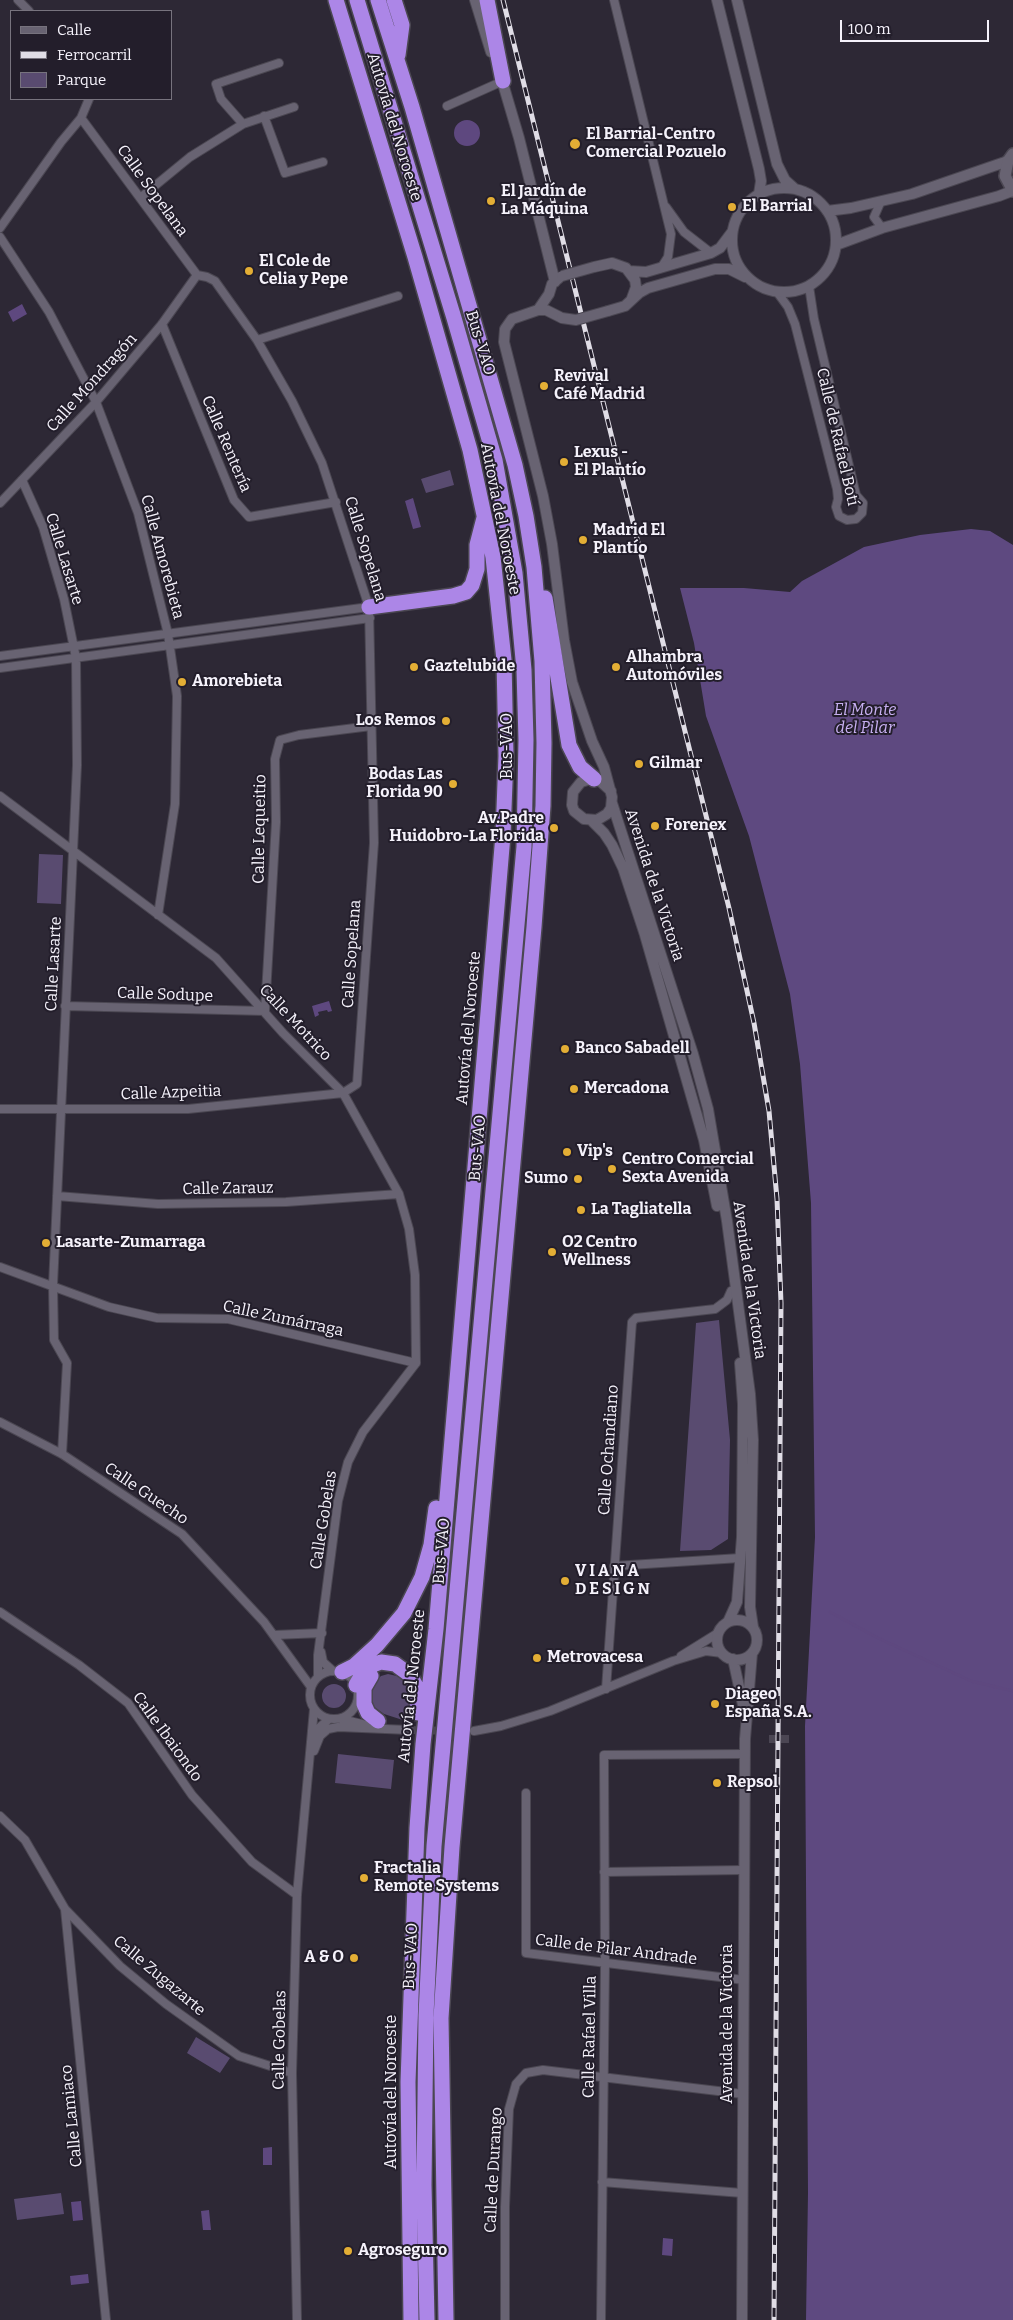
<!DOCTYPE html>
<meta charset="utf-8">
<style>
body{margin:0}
#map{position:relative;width:1013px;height:2320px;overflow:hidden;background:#2d2835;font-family:Bitter,serif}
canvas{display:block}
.legend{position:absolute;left:10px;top:10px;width:162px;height:90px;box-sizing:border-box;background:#231e2b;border:1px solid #77737e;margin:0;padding:6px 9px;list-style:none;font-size:15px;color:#f5f2fb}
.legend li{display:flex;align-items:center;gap:10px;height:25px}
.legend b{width:25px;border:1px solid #77737e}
.scale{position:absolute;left:840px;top:20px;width:149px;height:22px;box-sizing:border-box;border:2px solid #f5f2fb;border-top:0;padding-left:6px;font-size:15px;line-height:18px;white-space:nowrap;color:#f5f2fb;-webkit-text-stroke:4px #231e2b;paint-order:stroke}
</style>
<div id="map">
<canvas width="1013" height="2320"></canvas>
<ul class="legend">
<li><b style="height:6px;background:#686372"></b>Calle</li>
<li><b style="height:6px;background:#e0dde6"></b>Ferrocarril</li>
<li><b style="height:14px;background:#594b70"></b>Parque</li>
</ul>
<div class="scale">100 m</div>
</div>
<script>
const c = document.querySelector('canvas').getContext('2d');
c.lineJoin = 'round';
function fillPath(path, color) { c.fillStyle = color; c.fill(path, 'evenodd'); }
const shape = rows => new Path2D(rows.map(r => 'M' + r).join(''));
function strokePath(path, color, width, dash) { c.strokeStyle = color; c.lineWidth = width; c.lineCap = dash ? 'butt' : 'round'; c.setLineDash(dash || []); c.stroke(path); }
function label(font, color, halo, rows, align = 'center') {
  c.font = font + ' Bitter,serif'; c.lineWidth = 4; c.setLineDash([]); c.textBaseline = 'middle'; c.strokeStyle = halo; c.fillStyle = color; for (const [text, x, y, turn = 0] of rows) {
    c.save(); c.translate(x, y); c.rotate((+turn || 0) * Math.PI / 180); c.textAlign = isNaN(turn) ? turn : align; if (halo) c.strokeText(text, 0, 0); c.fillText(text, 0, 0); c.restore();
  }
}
fillPath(shape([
 [450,470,454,485,426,493,421,479],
 [39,854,63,855,61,904,37,903],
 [719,1320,730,1440,728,1539,711,1550,680,1551,696,1323],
 [388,1674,401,1677,410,1687,412,1701,409,1722,384,1714,373,1706,370,1699,372,1685,381,1676],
 '322 1696a12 12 0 1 1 24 0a12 12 0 1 1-24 0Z',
 [338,1754,394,1760,391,1789,335,1783],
 [196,2037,230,2058,220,2073,187,2053],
 [61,2193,64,2214,17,2220,14,2199]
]), '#594b70');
fillPath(shape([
 [971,529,990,531,1013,545,1013,2320,806,2320,808,2193,805,1726,815,1537,811,1203,800,1064,790,994,749,836,706,716,694,643,680,588,744,588,790,592,802,581,864,547,920,535]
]), '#5e4980');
fillPath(shape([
 '454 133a13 13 0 1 1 26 0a13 13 0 1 1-26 0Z',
 [22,304,27,314,13,322,8,312],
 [413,498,421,527,413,529,405,501],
 [329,1001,332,1011,328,1012,327,1010,318,1012,319,1015,315,1017,312,1006],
 [272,2147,272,2165,263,2165,263,2148],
 [81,2201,83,2220,73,2221,71,2202],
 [209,2210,211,2230,203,2230,201,2211],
 [663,2238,673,2239,672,2256,662,2255],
 [88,2274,89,2283,71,2285,70,2276]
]), '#5e487f');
strokePath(shape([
 [830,1612,878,1638,971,1681,1013,1691]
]), '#5e487f', 3);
strokePath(shape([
 [409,1730,464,1731],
 [769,1739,792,1739]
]), '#4b4653', 8, [8, 4]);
const minor = shape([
 [18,0,29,11],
 [614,0,671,234,668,257,661,268],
 [447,106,503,81],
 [264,116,285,173,323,162],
 [243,124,294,107],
 [140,198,190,157,243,124,221,99,216,84,279,63],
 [881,201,874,217,882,228],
 [666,207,684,232,711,253],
 [0,228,61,142,81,118,89,99],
 [0,237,49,312,96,402,138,513,168,634,177,696,175,804,158,915],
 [777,292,788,307,795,324,837,489,838,499,836,507,839,516,847,520,856,519,862,513,863,503,856,495,814,319,809,286],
 [162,324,234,500,249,517,336,502],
 [257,340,398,296],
 [22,480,43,527,64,599,76,658,77,765,53,1285,54,1340,67,1363,62,1454],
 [0,503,96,402,162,324,197,275],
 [0,656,369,607],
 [0,668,370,618],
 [0,796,216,958,283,1033,343,1093,399,1194,409,1229,415,1275,416,1363],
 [65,1006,265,1011,276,822,275,759,280,740,299,735,371,726],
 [0,1109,188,1109,343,1093,357,1084,374,843,369,607,322,463,292,401,257,340,215,281,207,277,197,275,81,118],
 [57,1196,158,1204,286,1202,399,1194],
 [0,1267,109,1307,157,1318,228,1319,416,1363],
 [0,1422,62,1454,182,1534,264,1622,311,1687],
 [614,1566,740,1558],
 [0,1612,79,1665,128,1703,192,1795,252,1862,297,1895],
 [274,1635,322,1633],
 [321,1652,323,1662,333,1671],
 [681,1656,718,1633],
 '310 1695a24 24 0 1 1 48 0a24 24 0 1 1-48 0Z',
 [318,1677,318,1655,338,1501,348,1462,363,1432,416,1363],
 [606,1689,632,1322,636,1318,715,1309,727,1300,731,1291],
 [341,1719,366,1725],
 [474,1731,501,1726,550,1711,673,1661,706,1651,722,1653],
 [314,1739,320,1727,329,1719],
 [314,1751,320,1736,328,1729,338,1727,409,1730],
 [526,1793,526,1953,744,1980],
 [0,1816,25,1840,65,1909,120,1966,166,2004,239,2056,292,2073],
 [604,1872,743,1870],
 [65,1909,106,2320],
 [602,2182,742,2193],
 [297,2320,292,2073,297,1895,314,1709],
 [505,2320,505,2207,509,2109,516,2084,526,2073,543,2070,743,2094],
 [601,2320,605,1963,604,1755,744,1754]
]);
const tertiary = shape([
 [475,0,491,52],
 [717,0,759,169,761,181,759,194],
 [737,0,777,164,785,180,795,189],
 [501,77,519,138,555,282],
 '732 240a52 52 0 1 1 104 0a52 52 0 1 1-104 0Z',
 [827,211,851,208,912,194,1008,161],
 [836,245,882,228,999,196,1012,191],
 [594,267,612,263,626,268,635,280,636,287,632,298],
 [629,271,646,272,711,253,720,248,732,232],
 [538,310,549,294,552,284,559,278],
 [608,311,625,306,639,293,648,288,715,269,729,269,745,277],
 [562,318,546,310,538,310,512,319,505,329,504,342,543,496,552,544,564,640,572,682,592,741,604,767,612,797,611,808,607,814,597,820,584,819,574,811,572,805,573,792,581,782,591,779,599,780,611,791],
 [612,803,693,1054,708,1109,727,1221,750,1394,753,1440,750,1607,753,1627],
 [591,820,604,833,612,845,623,868,645,935,704,1140,717,1206],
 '717 1640a20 20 0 1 1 40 0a20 20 0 1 1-40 0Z',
 [728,1622,737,1602,742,1537,743,1404,740,1363],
 [733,1659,743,1705],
 [742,2320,745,1739,752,1653]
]);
const secondary = shape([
 [1013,154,1008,161,1005,176,1013,191]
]);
const motorway = shape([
 [336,0,415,257,470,450,493,557,504,660,506,756,503,835,436,1629,423,1744,417,1828,408,2082,411,2320],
 [357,0,454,318,495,460,515,573,524,670,526,740,524,847,434,1846,426,2015,424,2185,427,2320],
 [378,0,412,107,515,465,526,516,534,567,542,661,544,743,543,806,534,927,452,1847,441,2018,446,2320],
 [394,0,402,25,398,55],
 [487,0,503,81],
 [545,598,569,745,580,767,594,779],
 [369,607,453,596,466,592,472,585,477,569,477,545,484,518],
 [342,1672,354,1666,377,1645,404,1613,422,1577,431,1545,436,1508],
 [371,1676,364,1688,364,1704,368,1713,378,1721],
 [356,1685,363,1673,370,1666,381,1662,395,1664,410,1675,416,1686,418,1713]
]);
strokePath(minor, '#4b4752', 10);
strokePath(tertiary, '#4b4752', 12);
strokePath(secondary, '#4b4752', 14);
strokePath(motorway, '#4b4752', 18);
strokePath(minor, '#686372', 8);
strokePath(tertiary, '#686372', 10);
strokePath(secondary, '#686372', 11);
strokePath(motorway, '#ac86e7', 15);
const rail = shape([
 [503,0,729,908,754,1023,769,1111,777,1199,781,1303,774,2320]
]);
strokePath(rail, '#e0dde6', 5);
strokePath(rail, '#231e2b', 3, [9]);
const tertiaryBridge = shape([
 [562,276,594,267],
 [562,318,576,320,608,311]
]);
strokePath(tertiaryBridge, '#4b4752', 12, []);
strokePath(tertiaryBridge, '#686372', 10);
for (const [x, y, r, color] of [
 [575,144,6,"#e3ae35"],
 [491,201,5,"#e3ae35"],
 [732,207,5,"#e3ae35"],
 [249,271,5,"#e3ae35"],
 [544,386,5,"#e3ae35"],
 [564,462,5,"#e3ae35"],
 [583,540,5,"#e3ae35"],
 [414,667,5,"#e3ae35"],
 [616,667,5,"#e3ae35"],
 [182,682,5,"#e3ae35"],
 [446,721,5,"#e3ae35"],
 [639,764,5,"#e3ae35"],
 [453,784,5,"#e3ae35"],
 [655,826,5,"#e3ae35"],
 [554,828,5,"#e3ae35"],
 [565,1049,5,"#e3ae35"],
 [574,1089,5,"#e3ae35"],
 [567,1152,5,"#e3ae35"],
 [612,1169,5,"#e3ae35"],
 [578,1179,5,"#e3ae35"],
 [581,1210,5,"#e3ae35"],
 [46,1243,5,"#e3ae35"],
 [552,1252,5,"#e3ae35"],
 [565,1581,5,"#e3ae35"],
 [537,1658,5,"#e3ae35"],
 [715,1704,5,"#e3ae35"],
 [717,1783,5,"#e3ae35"],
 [364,1878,5,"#e3ae35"],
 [354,1958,5,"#e3ae35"],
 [348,2251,5,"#e3ae35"]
]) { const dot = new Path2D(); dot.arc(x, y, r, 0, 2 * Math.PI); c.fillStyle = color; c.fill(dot); strokePath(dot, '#231e2b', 2); }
label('16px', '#f5f2fb', '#231e2b', [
 ["Autovía del Noroeste",394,127,73],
 ["Calle Sopelana",152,191,54],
 ["Bus-VAO",480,343,73],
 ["Calle Mondragón",92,383,-48],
 ["Calle de Rafael Botí",837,437,77],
 ["Calle Rentería",226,444,67],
 ["Autovía del Noroeste",500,519,79],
 ["Calle Sopelana",365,549,73],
 ["Calle Amorebieta",162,557,75],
 ["Calle Lasarte",64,559,73],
 ["Bus-VAO",508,746,-90],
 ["Calle Lequeitio",260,829,-89],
 ["Avenida de la Victoria",654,885,72],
 ["Calle Sopelana",352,954,-86],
 ["Calle Lasarte",54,964,-87],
 ["Calle Sodupe",165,995,2],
 ["Calle Motrico",295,1023,47],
 ["Autovía del Noroeste",469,1028,-85],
 ["Calle Azpeitia",171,1093,-2],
 ["Bus-VAO",478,1148,-85],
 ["Calle Zarauz",228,1189,-1],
 ["Avenida de la Victoria",749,1280,82],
 ["Calle Zumárraga",283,1319,12],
 ["Calle Ochandiano",609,1450,-86],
 ["Calle Guecho",146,1494,34],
 ["Calle Gobelas",324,1520,-81],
 ["Bus-VAO",442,1551,-85],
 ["Autovía del Noroeste",412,1686,-84],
 ["Calle Ibaiondo",167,1737,54],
 ["Calle de Pilar Andrade",616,1950,7],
 ["Bus-VAO",411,1956,-87],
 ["Calle Zugazarte",159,1976,40],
 ["Avenida de la Victoria",728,2024,-90],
 ["Calle Rafael Villa",590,2037,-89],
 ["Calle Gobelas",280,2040,-89],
 ["Autovía del Noroeste",392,2092,-90],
 ["Calle Lamiaco",72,2116,-96],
 ["Calle de Durango",494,2170,-87]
]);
label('bold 16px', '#f5f2fb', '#231e2b', [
 ["El Barrial-Centro",586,135],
 ["Comercial Pozuelo",586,153],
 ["El Jardín de",501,192],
 ["La Máquina",501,210],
 ["El Barrial",742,207],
 ["El Cole de",259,262],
 ["Celia y Pepe",259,280],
 ["Revival",554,377],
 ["Café Madrid",554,395],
 ["Lexus -",574,453],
 ["El Plantío",574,471],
 ["Madrid El",593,531],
 ["Plantío",593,549],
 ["Alhambra",626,658],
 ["Automóviles",626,676],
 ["Gaztelubide",424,667],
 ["Amorebieta",192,682],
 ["Los Remos",436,721,"right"],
 ["Gilmar",649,764],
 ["Bodas Las",443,775,"right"],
 ["Florida 90",443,793,"right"],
 ["Av.Padre",544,819,"right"],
 ["Huidobro-La Florida",544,837,"right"],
 ["Forenex",665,826],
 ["Banco Sabadell",575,1049],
 ["Mercadona",584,1089],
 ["Vip's",577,1152],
 ["Centro Comercial",622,1160],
 ["Sexta Avenida",622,1178],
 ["Sumo",568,1179,"right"],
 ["La Tagliatella",591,1210],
 ["Lasarte-Zumarraga",56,1243],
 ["O2 Centro",562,1243],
 ["Wellness",562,1261],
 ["V I A N A",575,1572],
 ["D E S I G N",575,1590],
 ["Metrovacesa",547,1658],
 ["Diageo",725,1695],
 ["España S.A.",725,1713],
 ["Repsol",727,1783],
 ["Fractalia",374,1869],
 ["Remote Systems",374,1887],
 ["A & O",344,1958,"right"],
 ["Agroseguro",358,2251]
], 'left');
label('italic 16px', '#c9b1f3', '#231e2b', [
 ["El Monte",865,711],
 ["del Pilar",865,729]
]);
</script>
